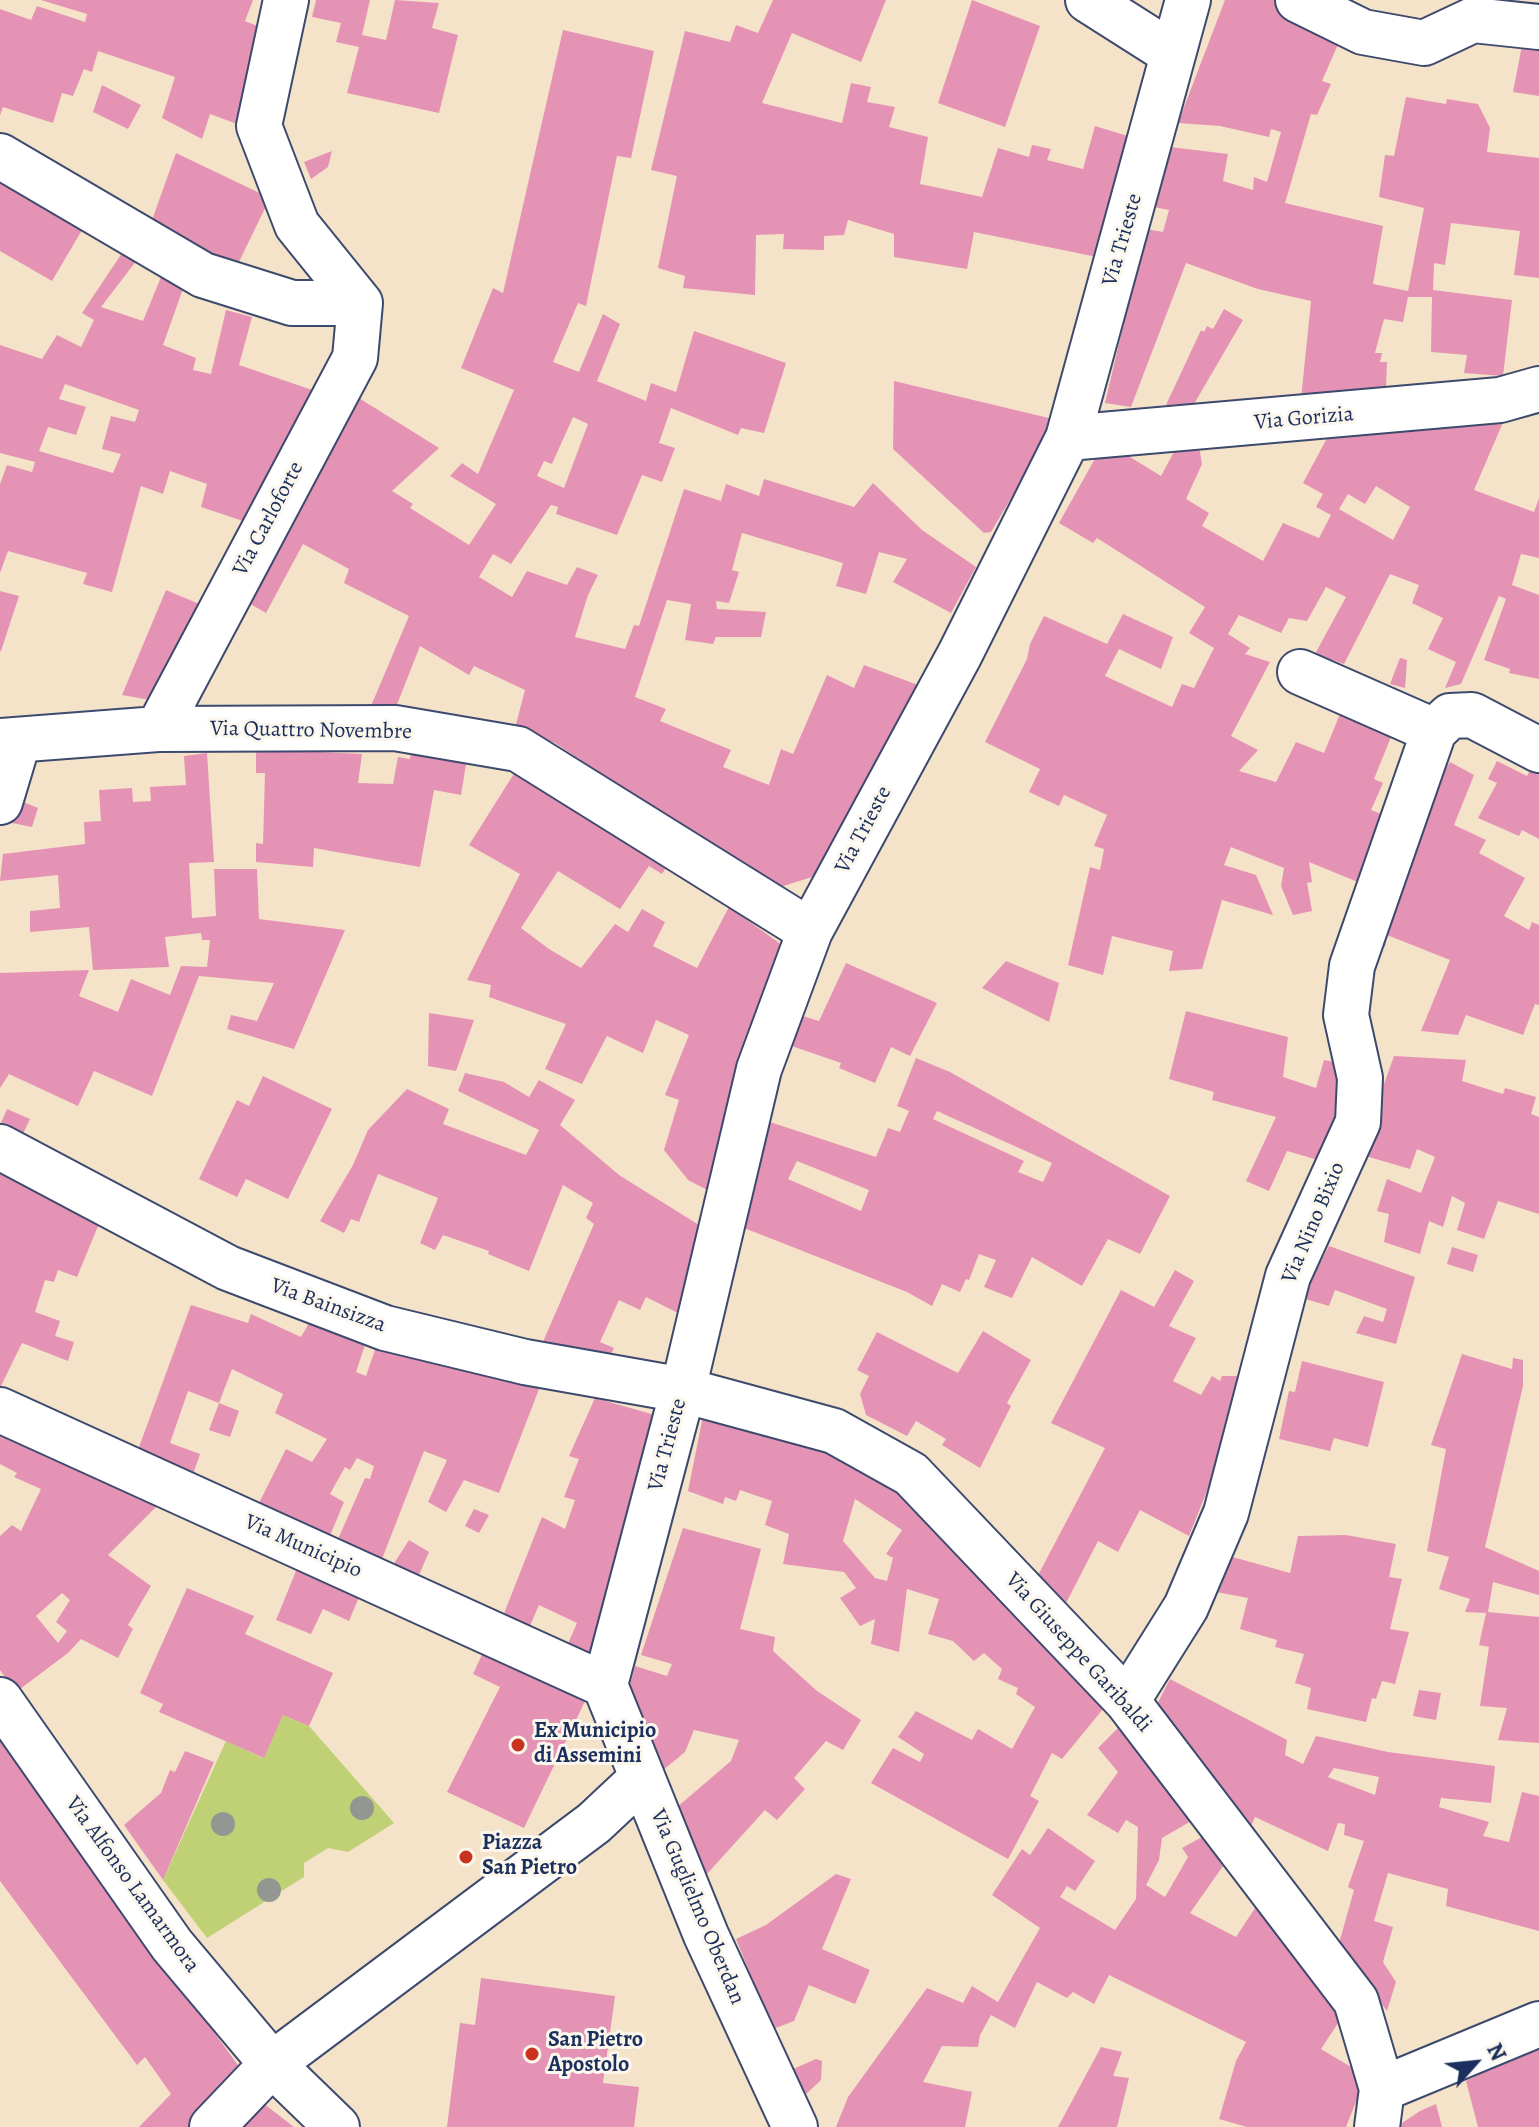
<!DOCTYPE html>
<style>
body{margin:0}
#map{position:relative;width:1539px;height:2127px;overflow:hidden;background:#f5e3c9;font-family:Alegreya,serif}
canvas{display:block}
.north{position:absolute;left:1435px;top:2023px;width:80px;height:80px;-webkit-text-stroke:6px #fbf7ec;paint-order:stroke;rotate:63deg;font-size:22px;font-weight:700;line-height:32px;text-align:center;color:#1b2f5e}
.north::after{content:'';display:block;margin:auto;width:28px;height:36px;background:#1b2f5e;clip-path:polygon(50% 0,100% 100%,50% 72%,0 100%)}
</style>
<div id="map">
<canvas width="1539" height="2127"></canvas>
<div class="north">N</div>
</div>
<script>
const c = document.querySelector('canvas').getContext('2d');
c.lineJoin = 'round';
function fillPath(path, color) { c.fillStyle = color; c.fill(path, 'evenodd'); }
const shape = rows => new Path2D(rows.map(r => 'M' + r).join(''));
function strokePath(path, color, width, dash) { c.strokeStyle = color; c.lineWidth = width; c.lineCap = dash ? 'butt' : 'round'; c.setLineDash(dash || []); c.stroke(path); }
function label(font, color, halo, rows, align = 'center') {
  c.font = font + ' Alegreya,serif'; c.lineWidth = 6; c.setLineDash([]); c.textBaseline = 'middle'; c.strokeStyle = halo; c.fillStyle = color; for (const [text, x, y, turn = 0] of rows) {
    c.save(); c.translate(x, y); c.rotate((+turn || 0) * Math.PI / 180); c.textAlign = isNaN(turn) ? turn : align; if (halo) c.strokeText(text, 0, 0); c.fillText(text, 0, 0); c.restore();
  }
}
fillPath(shape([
 [283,1715,309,1726,394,1823,348,1852,328,1848,304,1863,304,1877,207,1938,163,1880,226,1741,263,1758]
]), '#bfd174');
fillPath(shape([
 [41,0,253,0,245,21,267,30,240,103,248,128,210,114,202,139,162,118,175,77,98,51,92,72,84,69,73,96,62,93,53,123,3,107,0,115,0,9,31,20,37,6,85,22,87,14],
 [316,0,370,0,362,35,386,40,395,0,439,3,432,28,458,35,439,113,347,93,359,47,336,42,341,23,312,17],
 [773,0,886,0,861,62,792,33,762,103,842,123,851,83,871,87,867,102,895,107,889,127,928,137,920,184,982,197,998,148,1029,157,1032,145,1051,149,1047,160,1083,169,1095,126,1131,137,1102,258,974,232,967,269,894,257,894,234,848,220,844,235,824,236,824,250,783,249,784,234,756,235,755,295,683,288,685,276,658,268,677,176,651,170,685,31,730,42,736,25,758,33],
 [972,0,1040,26,1005,127,938,103],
 [1225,0,1277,0,1343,33,1322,81,1331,84,1317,115,1311,114,1285,203,1383,226,1373,284,1408,291,1424,208,1379,197,1385,155,1394,156,1406,97,1446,104,1447,99,1478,104,1490,128,1487,152,1539,158,1539,278,1514,275,1520,231,1451,223,1445,265,1434,263,1433,290,1512,300,1503,376,1464,373,1467,355,1431,352,1432,297,1408,297,1403,322,1384,319,1375,353,1382,353,1380,362,1387,362,1386,388,1301,399,1311,301,1258,289,1186,263,1131,407,1105,403,1146,229,1163,232,1169,210,1154,207,1170,147,1228,154,1223,181,1253,190,1254,177,1267,182,1281,132,1271,129,1269,137,1220,126,1178,123],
 [563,30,654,51,631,158,617,156,586,306,578,303,553,362,579,372,603,314,620,324,597,381,646,401,651,383,676,392,694,331,786,363,764,433,741,428,738,435,671,408,659,443,675,448,662,482,642,475,617,535,556,514,558,507,551,505,511,564,493,554,479,577,512,597,527,571,567,585,577,567,598,575,588,595,575,637,625,649,634,625,639,626,684,489,721,501,726,484,759,496,764,479,854,507,873,483,922,530,976,567,951,613,893,582,907,559,879,552,866,594,836,586,843,563,742,533,732,570,739,572,729,603,716,601,717,609,766,612,761,637,716,637,713,644,685,640,691,604,667,600,635,697,666,709,660,721,731,750,723,767,769,785,781,749,793,754,827,675,854,688,864,665,918,685,815,876,774,889,555,743,515,728,525,690,474,666,469,675,420,646,396,707,371,706,409,616,344,583,349,569,303,544,266,613,240,598,354,395,439,448,392,491,413,504,410,508,469,545,496,504,450,476,462,463,478,474,514,390,461,368,493,288,503,293],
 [573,417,588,424,564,488,537,476,544,461,552,464],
 [1524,35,1539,38,1539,96,1513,92],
 [102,85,141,105,128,129,93,112],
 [332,151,328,167,311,179,304,162],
 [176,153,270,198,236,268,152,220],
 [0,178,85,225,52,281,0,251],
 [126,247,140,256,101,307,143,321,163,272,184,286,163,345,196,358,193,370,211,374,226,310,252,317,239,365,321,393,252,524,201,507,207,484,170,471,163,494,141,486,112,592,83,584,87,573,8,551,0,573,0,484,7,465,32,472,35,462,0,453,0,345,42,359,57,335,81,347,94,320,82,313],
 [65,384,139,410,135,422,111,416,102,449,121,454,113,473,39,451,48,427,76,435,86,407,59,399],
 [1224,309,1243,320,1194,404,1166,405,1201,330,1204,332,1207,326,1213,329],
 [894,381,1057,420,991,532,984,533,893,449],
 [1507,413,1474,490,1534,512,1539,498,1539,558,1521,554,1512,585,1539,595,1539,679,1509,673,1510,669,1484,660,1506,599,1499,596,1461,684,1445,688,1456,662,1428,649,1443,618,1412,603,1419,585,1390,574,1344,664,1315,654,1346,597,1326,587,1307,621,1289,618,1281,633,1239,615,1228,634,1250,648,1245,654,1270,662,1231,736,1258,750,1239,771,1276,782,1296,742,1324,753,1342,709,1393,732,1374,779,1383,783,1371,810,1387,816,1365,885,1309,862,1312,882,1307,883,1312,911,1293,915,1281,886,1284,868,1231,847,1224,865,1256,875,1273,915,1222,900,1202,969,1169,971,1173,951,1112,936,1103,975,1068,965,1090,867,1100,870,1104,849,1094,846,1107,815,1064,795,1059,806,1029,792,1040,769,985,742,1027,659,1030,644,1044,616,1107,644,1123,614,1173,637,1161,669,1119,649,1105,676,1172,707,1182,684,1194,688,1214,648,1189,633,1205,607,1097,538,1093,543,1059,523,1101,448,1140,443,1130,457,1161,476,1182,437,1197,435,1202,464,1186,499,1209,513,1202,526,1263,561,1283,523,1319,538,1331,515,1316,507,1323,494,1303,483,1334,425],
 [1376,486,1410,507,1393,540,1339,509,1348,494,1365,504],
 [166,590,204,606,156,701,122,695],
 [0,591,19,596,1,651,0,651],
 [1400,658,1407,660,1405,688,1390,684],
 [320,747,320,752,362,754,358,783,393,784,398,757,410,759,412,747,467,758,461,795,434,790,420,867,314,848,313,867,256,862,256,843,263,844,265,773,256,773,256,750],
 [207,753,214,862,189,863,192,918,216,916,214,869,257,869,259,919,345,930,294,1049,227,1029,231,1015,257,1021,274,983,199,976,152,1096,94,1071,78,1106,9,1074,0,1088,0,973,89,970,79,996,118,1012,131,979,170,995,181,966,207,967,210,940,202,940,201,933,165,937,169,967,93,970,89,927,30,932,30,911,60,908,58,875,0,881,3,854,85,844,84,822,101,821,99,790,132,788,133,802,151,801,150,787,186,785,184,756],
 [1497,761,1527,776,1532,766,1539,770,1539,839,1522,830,1519,836,1478,818,1497,783,1488,779],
 [1450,762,1474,775,1454,825,1486,840,1479,853,1525,878,1504,916,1529,930,1532,922,1539,925,1539,1005,1535,1004,1523,1035,1466,1015,1458,1035,1421,1031,1450,960,1387,935,1385,947,1373,943,1421,810],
 [515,772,670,861,662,874,649,866,620,909,558,871,521,928,549,949,581,968,615,924,628,932,642,909,665,922,653,946,697,968,729,907,789,950,717,1195,688,1180,664,1150,679,1100,665,1095,689,1035,656,1020,643,1053,607,1036,582,1084,545,1069,566,1024,489,997,491,985,467,980,520,874,469,845],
 [18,800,38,808,32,827,12,823],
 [1006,961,1059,983,1049,1022,982,988],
 [846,963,937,1003,910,1056,891,1047,875,1083,839,1068,841,1063,786,1044,793,1013,819,1021],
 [1186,1011,1288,1037,1283,1077,1316,1088,1324,1060,1341,1063,1345,1124,1328,1163,1287,1151,1269,1191,1246,1181,1276,1117,1212,1100,1214,1092,1169,1079],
 [429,1013,474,1020,456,1071,428,1066],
 [1394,1056,1466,1060,1462,1081,1503,1094,1505,1088,1536,1097,1531,1114,1539,1117,1539,1214,1498,1201,1484,1239,1457,1230,1465,1203,1452,1196,1443,1227,1429,1221,1420,1254,1384,1242,1389,1214,1377,1211,1387,1179,1421,1193,1435,1157,1417,1149,1410,1169,1359,1154],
 [916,1058,950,1072,1170,1196,1140,1254,1108,1239,1082,1286,1032,1257,1012,1298,984,1287,996,1260,979,1254,969,1280,966,1279,960,1292,942,1284,932,1306,907,1292,739,1226,767,1121,876,1157,888,1128,900,1132,909,1111,897,1106],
 [937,1111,1052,1163,1043,1182,1018,1172,1024,1161,933,1119],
 [797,1161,869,1190,861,1211,788,1179],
 [465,1073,504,1082,529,1097,539,1080,575,1100,560,1125,619,1175,715,1235,686,1317,646,1297,640,1310,619,1300,600,1342,614,1348,604,1368,539,1351,594,1224,586,1218,593,1203,563,1185,529,1271,488,1254,489,1251,443,1235,435,1250,420,1243,438,1198,378,1174,359,1222,351,1219,344,1233,320,1221,353,1165,368,1130,407,1089,449,1109,443,1124,526,1155,539,1130,458,1091],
 [263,1076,332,1109,288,1199,246,1179,237,1197,199,1179,237,1100,249,1106],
 [7,1109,30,1119,21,1138,0,1125],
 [0,1171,98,1226,77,1277,58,1270,54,1282,45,1280,35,1312,60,1321,55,1336,74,1342,68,1361,22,1343,0,1388],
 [1329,1246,1415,1277,1396,1344,1356,1333,1364,1316,1383,1322,1387,1309,1335,1290,1329,1306,1302,1298],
 [1452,1247,1478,1255,1473,1272,1447,1264],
 [1175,1270,1194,1281,1169,1326,1196,1338,1173,1381,1201,1395,1212,1376,1220,1381,1222,1376,1241,1376,1213,1476,1189,1536,1140,1510,1118,1552,1098,1541,1063,1609,1036,1579,1105,1448,1051,1423,1121,1290,1154,1307],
 [191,1305,248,1323,251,1314,301,1337,313,1316,368,1336,356,1372,366,1376,378,1341,541,1384,499,1493,464,1480,446,1512,428,1502,447,1460,424,1451,382,1559,338,1539,365,1478,370,1479,374,1466,357,1458,350,1470,345,1467,330,1494,344,1502,329,1538,257,1507,286,1449,312,1462,327,1439,275,1413,283,1394,232,1369,219,1403,188,1391,170,1443,200,1454,191,1480,135,1458],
 [983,1331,1031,1360,1007,1403,1011,1406,980,1468,942,1445,946,1439,916,1421,907,1436,866,1415,860,1394,869,1376,857,1370,877,1332,958,1373],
 [1462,1354,1512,1369,1513,1358,1523,1360,1523,1386,1485,1547,1539,1571,1539,1595,1493,1582,1488,1612,1539,1617,1539,1743,1498,1740,1507,1708,1480,1706,1489,1647,1479,1645,1486,1613,1465,1612,1470,1599,1439,1589,1449,1557,1427,1551,1446,1449,1431,1445],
 [1302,1361,1384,1382,1368,1447,1334,1438,1330,1451,1279,1439,1289,1391,1295,1392],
 [595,1398,662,1417,594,1658,567,1646,577,1623,539,1605,529,1628,503,1616,542,1517,565,1529,575,1500,564,1497,579,1459,569,1456],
 [219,1403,239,1411,230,1437,209,1430],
 [704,1411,842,1449,896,1484,1108,1703,1062,1759,1052,1753,1030,1796,1039,1801,1008,1859,871,1783,893,1748,920,1762,924,1754,898,1737,916,1711,972,1740,978,1729,1012,1749,1035,1707,1016,1694,1018,1688,998,1679,1002,1669,984,1653,974,1661,953,1641,928,1634,939,1599,907,1589,899,1652,871,1644,875,1619,860,1626,840,1598,856,1588,844,1572,783,1564,789,1534,765,1525,772,1501,740,1490,736,1501,725,1497,723,1504,688,1491],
 [855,1499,902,1530,886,1554,893,1558,887,1581,875,1578,843,1541],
 [0,1434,160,1503,108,1555,151,1586,128,1625,133,1629,118,1658,81,1639,68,1653,16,1692,0,1670,0,1536,12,1525,21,1531,41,1489,14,1477,17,1473,0,1464],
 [62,1593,70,1600,56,1622,67,1631,58,1643,36,1616],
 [474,1509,489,1515,479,1533,465,1526],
 [683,1528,761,1549,740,1629,775,1637,773,1651,817,1691,861,1720,843,1750,826,1741,794,1778,805,1789,777,1820,765,1810,706,1875,676,1808,731,1761,739,1740,694,1730,685,1752,662,1771,627,1697,635,1666,667,1676,672,1664,641,1655],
 [1346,1535,1396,1544,1389,1577,1402,1579,1390,1629,1409,1632,1395,1684,1382,1681,1376,1699,1372,1698,1366,1722,1307,1709,1311,1688,1295,1683,1304,1654,1275,1647,1277,1640,1240,1629,1248,1598,1211,1591,1229,1556,1290,1573,1298,1536],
 [409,1540,429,1552,419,1575,393,1565],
 [298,1566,362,1590,349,1621,323,1609,311,1634,276,1620],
 [187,1588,254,1616,245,1634,333,1673,309,1726,283,1715,264,1758,159,1712,163,1704,140,1693],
 [488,1642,587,1697,524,1828,447,1792,500,1687,473,1674],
 [1170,1679,1287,1740,1285,1755,1303,1764,1316,1736,1388,1752,1495,1766,1491,1803,1441,1798,1439,1807,1489,1822,1483,1836,1509,1842,1522,1792,1539,1796,1539,1931,1446,1906,1448,1889,1388,1873,1374,1921,1393,1927,1383,1962,1396,1982,1387,2011,1338,1947,1354,1890,1348,1887,1364,1841,1344,1835,1345,1824,1338,1823,1328,1851,1255,1817,1247,1835,1151,1716],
 [1334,1768,1379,1777,1375,1795,1328,1777],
 [1419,1690,1441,1693,1436,1720,1413,1716],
 [1123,1723,1193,1820,1162,1838,1159,1860,1146,1885,1165,1897,1188,1857,1182,1848,1202,1837,1223,1866,1190,1913,1236,1937,1259,1902,1346,2011,1321,2049,1366,2076,1346,2127,1247,2127,1219,2119,1236,2061,1246,2042,1109,1975,1094,2004,1073,1992,1067,1998,1037,1982,1015,2028,991,2015,980,2035,978,2047,942,2046,923,2082,972,2092,965,2127,836,2127,848,2097,927,1988,963,2003,972,1986,998,2002,1040,1928,992,1895,1022,1849,1030,1855,1048,1828,1095,1861,1075,1891,1067,1886,1060,1897,1115,1930,1136,1899,1138,1827,1126,1820,1118,1833,1087,1815,1118,1772,1098,1748],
 [0,1735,245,2075,196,2127,139,2127,171,2094,145,2057,137,2065,0,1881],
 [185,1751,214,1762,163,1880,124,1825,161,1793,170,1770,175,1772],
 [836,1874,851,1879,822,1949,870,1970,855,2004,809,1985,794,2021,773,2029,736,1939,766,1925],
 [481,1978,615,1996,603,2083,639,2087,634,2127,447,2127,460,2023,475,2025],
 [1539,2042,1539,2127,1478,2127,1466,2081],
 [1101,2047,1122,2052,1113,2076,1129,2078,1117,2127,1058,2127],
 [816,2059,822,2061,821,2080,804,2096,791,2070],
 [263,2103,294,2127,231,2127],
 [1436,2104,1442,2127,1396,2127,1420,2111]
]), '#e593b4');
const street = shape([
 [1088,0,1173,54],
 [1298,0,1363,32,1424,43,1473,20,1539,27],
 [0,156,203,275,292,303,360,303],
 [1068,438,1500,400,1539,389],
 [1300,672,1434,731],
 [158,729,355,358,360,303,297,225,259,126,286,0],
 [0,741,158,729,395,728,518,749,810,931],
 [0,802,18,742],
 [0,1147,228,1268,385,1328,525,1362,683,1390,834,1431,911,1474,1127,1701,1356,2001,1382,2089,1377,2127],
 [0,1410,605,1685],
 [605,1685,683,1390,759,1069,810,931,960,654,1068,438,1188,0],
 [605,1685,706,1935,795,2127],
 [0,1700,172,1945,272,2064,337,2127],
 [1127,1701,1186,1607,1226,1513,1288,1276,1358,1122,1360,1078,1346,1015,1352,966,1434,731,1450,716,1472,715,1539,750],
 [1382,2089,1539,2024],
 [212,2127,272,2064,594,1823,642,1778]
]);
strokePath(street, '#3c4a6e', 48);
strokePath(street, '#fff', 44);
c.fillStyle = '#949791';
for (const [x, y] of [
 [362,1808],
 [223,1824],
 [269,1890]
]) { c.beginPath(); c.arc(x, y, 12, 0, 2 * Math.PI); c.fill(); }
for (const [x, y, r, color] of [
 [518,1745,8,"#c8321e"],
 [466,1857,8,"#c8321e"],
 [532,2054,8,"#c8321e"]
]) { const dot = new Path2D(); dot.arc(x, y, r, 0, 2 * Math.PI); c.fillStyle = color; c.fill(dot); strokePath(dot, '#fbf7ec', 3); }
label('22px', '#1b2f5e', '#fbf7ec', [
 ["Via Trieste",1123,240,-74],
 ["Via Gorizia",1304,419,-5],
 ["Via Carloforte",269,519,-62],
 ["Via Quattro Novembre",311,731,1],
 ["Via Trieste",864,830,-62],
 ["Via Nino Bixio",1314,1223,-67],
 ["Via Bainsizza",328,1306,20],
 ["Via Trieste",668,1445,-75],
 ["Via Municipio",303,1547,24],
 ["Via Giuseppe Garibaldi",1078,1653,48],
 ["Via Alfonso Lamarmora",132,1885,54],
 ["Via Guglielmo Oberdan",697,1907,67]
]);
label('bold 22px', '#1b2f5e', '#fbf7ec', [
 ["Ex Municipio",534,1732],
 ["di Assemini",534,1757],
 ["Piazza",482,1844],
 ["San Pietro",482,1869],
 ["San Pietro",548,2041],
 ["Apostolo",548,2066]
], 'left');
</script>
